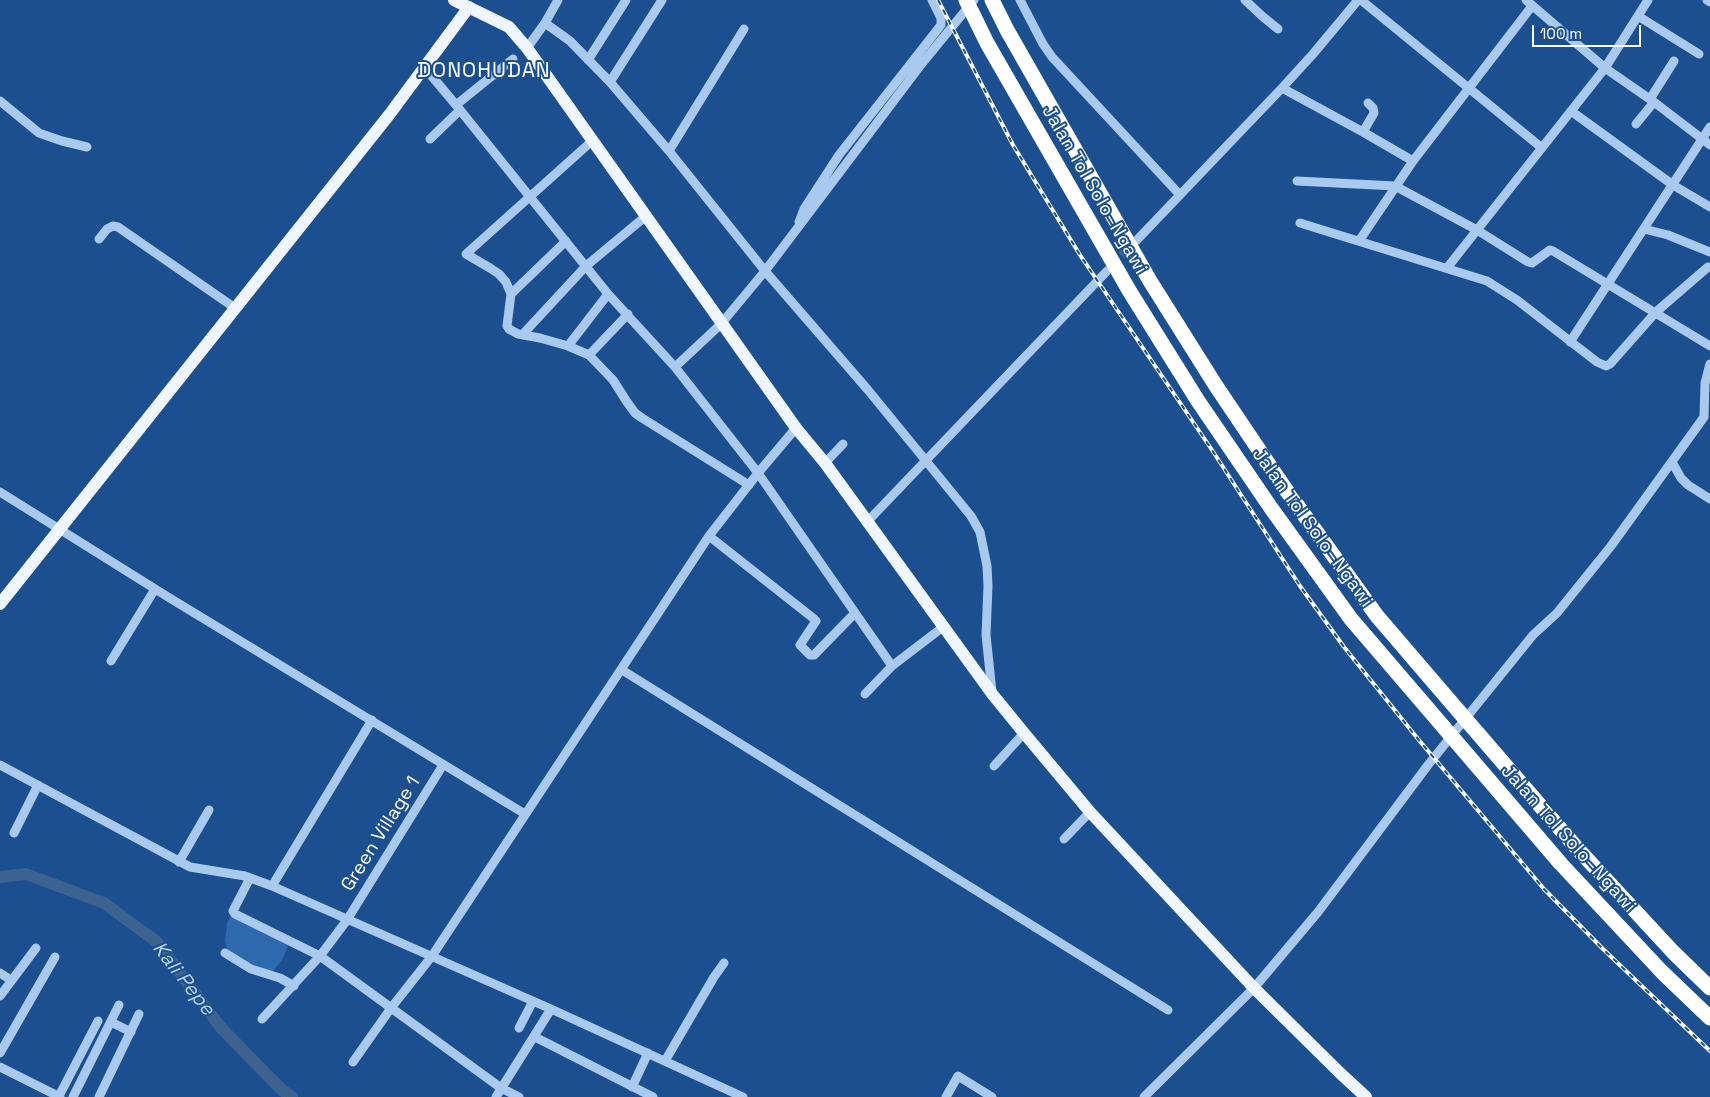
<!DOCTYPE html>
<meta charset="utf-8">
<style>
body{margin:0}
#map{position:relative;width:1710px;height:1097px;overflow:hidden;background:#1b4f8f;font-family:"Space Grotesk",sans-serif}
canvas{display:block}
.scale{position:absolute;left:1532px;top:25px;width:109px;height:22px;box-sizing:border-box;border:2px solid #fff;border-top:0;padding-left:6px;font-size:15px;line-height:18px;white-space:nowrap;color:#fff;-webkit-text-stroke:4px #1b4f8f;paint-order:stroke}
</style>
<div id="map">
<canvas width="1710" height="1097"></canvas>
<div class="scale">100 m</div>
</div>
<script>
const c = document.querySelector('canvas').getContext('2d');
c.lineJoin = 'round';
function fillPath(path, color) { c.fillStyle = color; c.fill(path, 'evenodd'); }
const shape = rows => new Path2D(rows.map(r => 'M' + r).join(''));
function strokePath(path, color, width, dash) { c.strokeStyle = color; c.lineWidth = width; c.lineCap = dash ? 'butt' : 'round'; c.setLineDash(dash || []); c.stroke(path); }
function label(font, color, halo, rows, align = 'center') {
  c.font = font + ' "Space Grotesk",sans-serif'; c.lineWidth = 4; c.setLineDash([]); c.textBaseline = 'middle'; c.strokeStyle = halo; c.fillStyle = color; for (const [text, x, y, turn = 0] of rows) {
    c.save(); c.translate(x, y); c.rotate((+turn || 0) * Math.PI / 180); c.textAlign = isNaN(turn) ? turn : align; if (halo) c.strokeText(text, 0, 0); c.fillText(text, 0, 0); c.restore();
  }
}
fillPath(shape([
 [231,915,289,944,282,960,272,973,263,972,228,952,225,941,227,923]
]), '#2e69ad');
strokePath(shape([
 [0,877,26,874,104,903,157,942,222,1029,282,1090,292,1097]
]), '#3c6290', 12);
strokePath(shape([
 [1112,265,1133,244]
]), '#3d69a0', 9, [9, 4.5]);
strokePath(shape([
 [1020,0,1043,44,1052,57,1180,195],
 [1245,0,1262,16,1278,29],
 [1361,0,1542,148],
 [1526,0,1605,68,1654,102,1710,145],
 [1707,0,1710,2],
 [1638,16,1699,54],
 [545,23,570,41,610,82,669,151,765,271,868,390,971,516,980,532,987,566,988,586,986,635,992,692],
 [527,48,545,23,558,0],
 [588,60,626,0],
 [425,68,456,105,608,294,675,367,758,473,892,666],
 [610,82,662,0],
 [1282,88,1363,132,1413,161],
 [1650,99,1674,61],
 [0,101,39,133,62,141,87,147],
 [456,105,513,59],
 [1571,111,1673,185,1710,207],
 [1636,124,1654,102],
 [1363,132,1374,113,1373,108,1368,103],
 [430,139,460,110],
 [592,141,466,254,490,268,499,274,506,282,511,294,507,326,509,329,518,334,540,338,568,346,589,355,613,380,627,402,635,413,642,418,749,485],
 [669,151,744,29],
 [1297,181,1395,186,1477,230,1528,262,1532,263,1550,250,1553,251,1710,346],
 [799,222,804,209,839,155,941,25,941,18,932,0],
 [1300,223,1487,281,1517,300,1597,362,1606,366,1610,364,1656,312,1708,267],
 [1644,229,1668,235,1710,252],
 [99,239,107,229,113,226,118,227,235,308],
 [1136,241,1282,88,1313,54,1358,0],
 [1359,241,1413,161,1532,6],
 [1447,268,1605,68,1648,0],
 [511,294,566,241],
 [523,334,586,266,646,216],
 [1570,342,1710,127],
 [568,346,608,294],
 [589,355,628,314],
 [675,367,721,324,765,271,920,66,974,0],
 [1672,462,1681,478,1688,485,1710,499],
 [825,463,843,444],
 [0,492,168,597,525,814],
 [867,522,1107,271],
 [709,536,813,618,816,621,800,645,810,655,814,655,855,613],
 [111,661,155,589],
 [622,670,1168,1010],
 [865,694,892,666,943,627],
 [0,765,190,867,245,876,272,886,551,1009,743,1097],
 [994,766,1024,733],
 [14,833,38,785],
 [1064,839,1090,812],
 [179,862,209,810],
 [250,878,235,907,233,911,235,914,320,956,501,1088,519,1097],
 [272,886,372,720],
 [225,953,251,969,280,978,294,986],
 [0,973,11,980],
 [0,996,36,948],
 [262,1019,320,956,347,920,443,765],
 [111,1022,131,1032],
 [519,1028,533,1001],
 [535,1037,653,1097],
 [0,1053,55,957],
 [665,1061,714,977,724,963],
 [353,1062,391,1008,432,956,709,536,758,473,796,428],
 [0,1067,60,1097],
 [632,1087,648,1053],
 [59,1096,98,1021],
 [73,1097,119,1005],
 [99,1097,139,1014],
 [496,1097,551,1009],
 [946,1097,958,1076,992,1097],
 [1144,1097,1254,988,1318,912,1428,765,1533,635,1557,613,1611,546,1704,417,1705,383,1710,364]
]), '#a9c9ee', 9);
strokePath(shape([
 [454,0,509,27,527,48,796,428,825,463,993,695,1024,733,1090,812,1254,988,1340,1073,1366,1097],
 [0,604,389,115,469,7]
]), '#f0f6ff', 12);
strokePath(shape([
 [966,0,987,43,1130,292,1198,401,1271,508,1351,619,1561,864,1662,972,1710,1018],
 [992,0,1007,30,1150,281,1216,386,1284,487,1377,616,1449,700,1575,846,1673,952,1710,988]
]), '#fff', 15);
const rail = shape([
 [938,0,1013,145,1080,255,1212,450,1300,586,1344,647,1418,739,1544,889,1603,949,1710,1051]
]);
strokePath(rail, '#fff', 4);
strokePath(rail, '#1b4f8f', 2, [5.5]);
label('19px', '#fff', '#1b4f8f', [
 ["Jalan Tol Solo–Ngawi",1094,190,60],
 ["Jalan Tol Solo–Ngawi",1312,528,54],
 ["Green Village 1",381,834,-58],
 ["Jalan Tol Solo–Ngawi",1568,839,48]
]);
label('italic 20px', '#b5d3f5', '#1b4f8f', [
 ["Kali Pepe",183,979,52]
]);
c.letterSpacing = '1px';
label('21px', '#fff', '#1b4f8f', [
 ["DONOHUDAN",484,71]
]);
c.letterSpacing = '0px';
</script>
